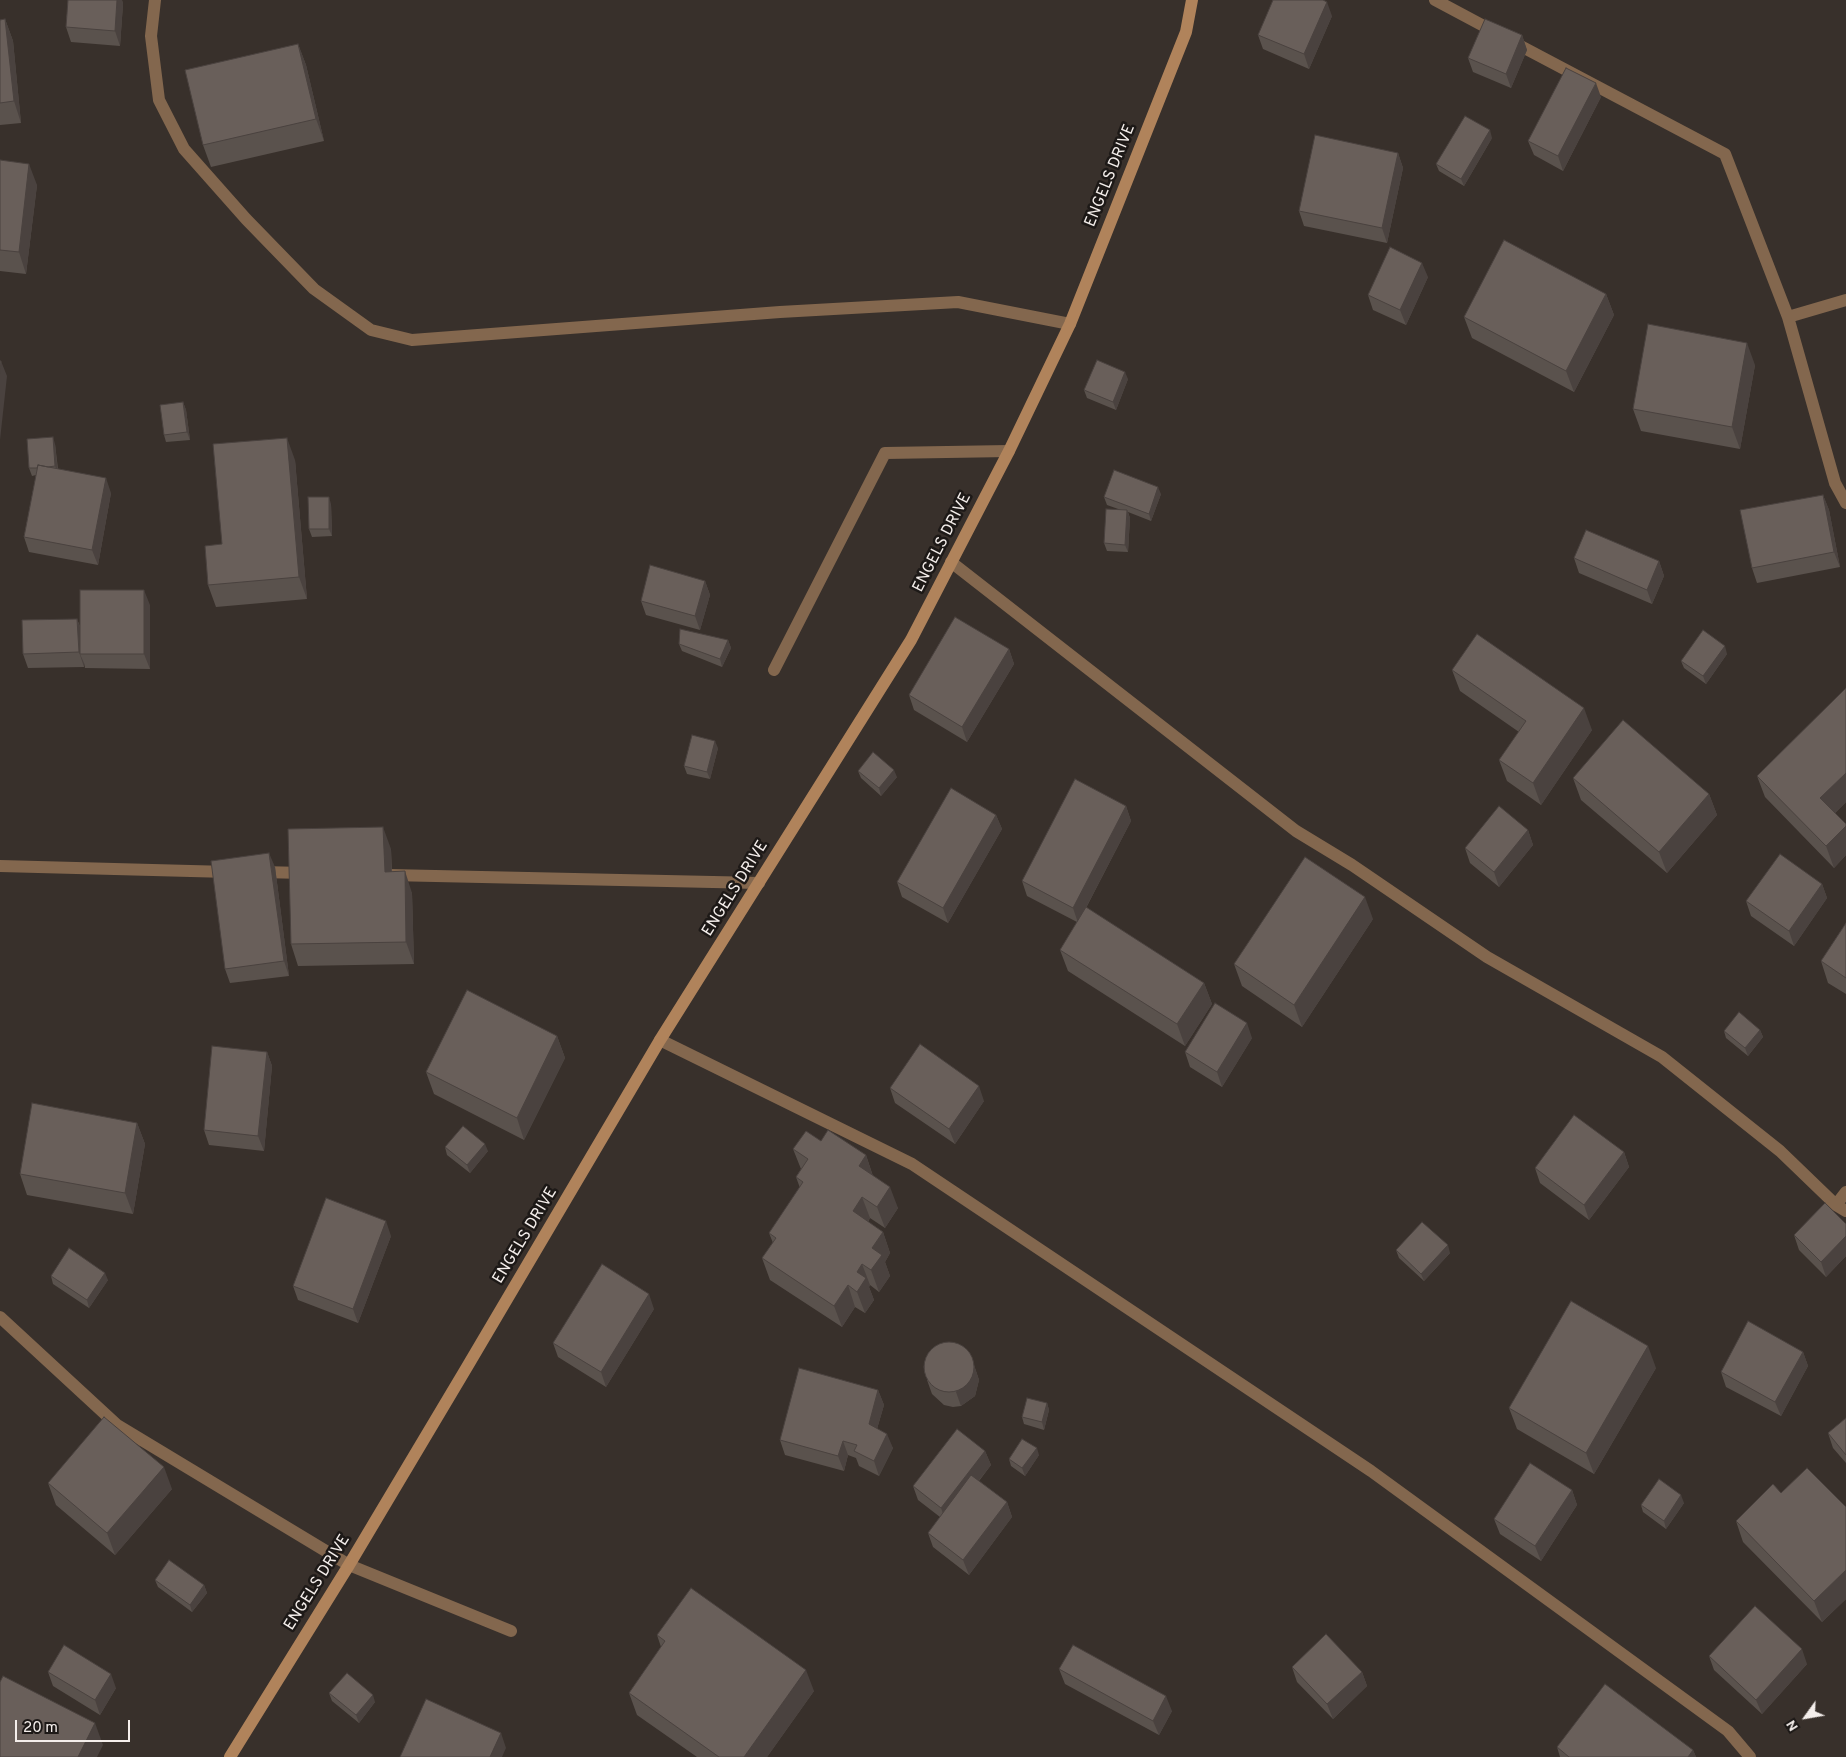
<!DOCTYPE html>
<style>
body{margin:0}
#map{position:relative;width:1846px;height:1757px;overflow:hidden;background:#38302b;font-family:Overpass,sans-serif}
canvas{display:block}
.north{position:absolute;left:1781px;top:1692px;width:50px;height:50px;-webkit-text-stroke:4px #1d1917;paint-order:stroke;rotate:238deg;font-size:14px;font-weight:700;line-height:20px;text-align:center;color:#f4eeeb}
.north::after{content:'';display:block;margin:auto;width:18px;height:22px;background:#f4eeeb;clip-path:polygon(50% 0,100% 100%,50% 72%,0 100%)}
.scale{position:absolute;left:15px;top:1720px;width:115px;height:22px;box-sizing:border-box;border:2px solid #f4eeeb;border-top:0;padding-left:6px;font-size:15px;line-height:18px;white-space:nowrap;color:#f4eeeb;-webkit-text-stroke:4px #1d1917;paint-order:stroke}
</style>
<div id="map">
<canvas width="1846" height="1757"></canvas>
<div class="north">N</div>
<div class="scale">20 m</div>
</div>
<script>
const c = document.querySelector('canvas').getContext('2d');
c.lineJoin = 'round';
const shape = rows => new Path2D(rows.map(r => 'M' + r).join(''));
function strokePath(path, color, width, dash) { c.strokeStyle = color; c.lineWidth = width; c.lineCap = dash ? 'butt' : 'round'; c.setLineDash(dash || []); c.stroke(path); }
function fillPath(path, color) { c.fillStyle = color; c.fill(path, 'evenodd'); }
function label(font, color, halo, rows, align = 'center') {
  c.font = font + ' Overpass,sans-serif'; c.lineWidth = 5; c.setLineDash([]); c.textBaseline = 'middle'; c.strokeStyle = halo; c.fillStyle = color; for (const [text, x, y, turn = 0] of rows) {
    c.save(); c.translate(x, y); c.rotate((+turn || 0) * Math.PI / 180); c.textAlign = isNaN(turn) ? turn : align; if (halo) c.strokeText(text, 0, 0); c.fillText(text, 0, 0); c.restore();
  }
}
strokePath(shape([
 [155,0,151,36,159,100,184,149,246,219,314,289,371,330,412,340,780,312,958,302,1070,324],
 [1435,0,1495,32],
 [1513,42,1725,154,1788,317,1835,483,1846,503],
 [1788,317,1846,300],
 [951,562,1296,831,1352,865,1487,957,1662,1057,1780,1151,1836,1205,1846,1211],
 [774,670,885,453,1009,451],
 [0,866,229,872],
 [259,872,306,873],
 [389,875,759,883],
 [660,1040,912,1164,1371,1471,1728,1731,1750,1757],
 [1836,1205,1846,1192],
 [0,1317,117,1425,349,1565,511,1631]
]), '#83674e', 12);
strokePath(shape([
 [230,1757,349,1565,467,1367,660,1040,911,640,1009,451,1070,324,1186,32,1192,0]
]), '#b0835b', 12);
fillPath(shape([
 [68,0,122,0,123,4,120,46,71,42,66,27],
 [1332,16,1309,69,1263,49,1258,35],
 [5,19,13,41,21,123,0,125,0,20],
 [1522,35,1527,50,1511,88,1473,72,1468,58],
 [298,44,306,65,324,141,211,167,203,145],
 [1601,97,1563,171,1534,155,1528,141],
 [1492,138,1464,186,1439,171,1436,164],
 [1398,153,1403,168,1387,243,1304,226,1299,211],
 [0,160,37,185,26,274,0,271],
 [1428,277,1406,325,1373,310,1368,295],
 [1606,294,1614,315,1574,392,1472,338,1464,317],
 [1755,365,1740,449,1641,431,1633,409],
 [1128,379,1116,410,1087,398,1084,390],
 [183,402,186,410,190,440,166,442,164,435],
 [55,444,58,469,111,493,98,565,29,552,24,537,36,475,32,476,29,468],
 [295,460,307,599,216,607,208,585,222,544],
 [1161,494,1151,521,1128,512,1130,518,1128,552,1107,551,1104,543,1121,510,1107,505,1104,497],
 [1823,495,1829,510,1840,567,1757,583,1752,568],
 [331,504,332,536,312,537,309,529],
 [1574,558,1659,561,1664,576,1652,604,1579,573],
 [705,581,710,595,700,630,646,615,641,601],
 [150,605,150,669,85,668,84,663,84,667,28,668,23,654,77,619,80,626],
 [728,640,731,648,722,667,682,651,679,644],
 [1009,649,1014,664,967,742,914,710,909,695],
 [1727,654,1706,684,1684,668,1681,661],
 [1452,670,1592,730,1541,805,1507,781,1499,760,1519,732,1460,691],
 [1846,688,1846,802,1835,813,1846,824,1846,855,1834,868,1765,797,1757,776],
 [718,748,710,779,687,774,684,766],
 [858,771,897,777,881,796,861,778],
 [1573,778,1709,794,1717,815,1667,873,1581,800],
 [1126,806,1131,821,1086,908,1204,983,1212,1004,1185,1046,1068,971,1060,950,1077,922,1027,896,1022,881],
 [996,815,1002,829,948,923,902,897,897,882],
 [1528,830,1533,845,1499,887,1470,863,1465,848],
 [391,849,392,872,412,893,414,964,298,966,291,944],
 [275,867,289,976,230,983,225,969],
 [1822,884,1827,898,1794,946,1751,916,1746,901],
 [1373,919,1302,1027,1242,986,1234,964],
 [1846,923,1846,994,1828,983,1821,961],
 [1760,1030,1763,1037,1748,1056,1726,1038,1724,1031],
 [557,1036,565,1058,524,1140,434,1094,426,1072],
 [1252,1038,1222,1087,1190,1067,1185,1052],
 [267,1052,272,1066,264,1151,209,1145,204,1130],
 [890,1088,984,1101,955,1144,895,1103],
 [137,1123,145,1144,133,1214,27,1195,20,1174],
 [821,1141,866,1155,873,1176,898,1208,885,1228,870,1218,868,1222,883,1232,890,1253,885,1262,890,1276,879,1292,870,1285,869,1287,874,1300,865,1313,855,1307,842,1327,770,1280,762,1258,773,1243,769,1233,800,1188,796,1177,801,1169,793,1149],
 [445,1147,488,1151,470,1173,447,1155],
 [1624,1152,1629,1167,1589,1220,1540,1183,1535,1168],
 [1846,1224,1846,1256,1826,1277,1799,1250,1794,1235],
 [391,1236,358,1323,298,1300,293,1286],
 [1396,1250,1450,1253,1424,1281,1399,1258],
 [51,1276,108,1280,89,1308,53,1284],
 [654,1309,606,1387,558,1357,553,1343],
 [1803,1352,1808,1366,1781,1416,1726,1387,1721,1372],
 [974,1365,979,1380,975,1396,961,1406,953,1407,944,1405,932,1394,927,1380],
 [1656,1368,1594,1474,1517,1429,1509,1408],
 [878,1390,884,1405,877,1429,893,1448,879,1476,859,1466,856,1458,848,1455,844,1471,785,1455,780,1440],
 [1047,1403,1049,1410,1044,1430,1024,1424,1022,1417],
 [1846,1418,1846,1463,1833,1448,1828,1433],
 [985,1451,991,1465,979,1481,1007,1502,1012,1517,969,1575,933,1547,928,1533,940,1517,918,1500,913,1486],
 [1039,1455,1025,1476,1011,1466,1009,1459],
 [48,1483,172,1489,115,1555,56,1505],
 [1572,1490,1577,1505,1541,1561,1500,1534,1494,1519],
 [1781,1493,1846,1507,1846,1599,1822,1622,1743,1542,1736,1521],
 [1684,1503,1666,1529,1643,1512,1641,1505],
 [155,1580,204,1585,207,1593,192,1612,158,1587],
 [657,1635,814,1691,767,1757,697,1757,637,1715,629,1693,661,1647],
 [1709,1656,1807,1664,1762,1714,1714,1670],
 [1292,1667,1362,1672,1367,1686,1333,1719,1297,1682],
 [1059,1669,1172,1711,1159,1735,1065,1684],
 [48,1672,116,1688,100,1715,53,1686],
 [329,1693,375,1702,359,1723,332,1701],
 [1557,1747,1693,1750,1696,1757,1560,1757]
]), '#5a524d');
fillPath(shape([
 [117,0,122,0,123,4,120,46,115,31],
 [1327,2,1332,16,1309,69,1304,54],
 [5,19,13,41,21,123,14,101],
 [1522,35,1527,50,1511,88,1506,74],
 [298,44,306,65,324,141,316,119],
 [1596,83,1601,97,1563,171,1558,156],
 [1490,130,1492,138,1464,186,1461,179],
 [1398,153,1403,168,1387,243,1382,228],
 [29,164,37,185,26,274,19,252],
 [1422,263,1428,277,1406,325,1400,310],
 [1606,294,1614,315,1574,392,1566,371],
 [1747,343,1755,365,1740,449,1732,427],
 [1,361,7,376,0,440,0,374],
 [1125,372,1128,379,1116,410,1113,402],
 [183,402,186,410,190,440,187,432],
 [53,437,55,444,58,474,55,466],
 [287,438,295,460,307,599,299,577],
 [106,478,111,493,98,565,92,550],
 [1158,487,1161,494,1151,521,1149,514],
 [1823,495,1829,510,1840,567,1834,552],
 [329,497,331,504,332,536,329,529],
 [1127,510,1130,518,1128,552,1125,545],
 [1659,561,1664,576,1652,604,1647,590],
 [705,581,710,595,700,630,695,616],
 [144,590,150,605,150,669,144,654],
 [77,619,82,633,80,654,84,663,84,667,79,652],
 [728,640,731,648,722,667,720,659],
 [1725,646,1727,654,1706,684,1703,676],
 [1009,649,1014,664,967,742,962,727],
 [1584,708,1592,730,1541,805,1533,783],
 [715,741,718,748,710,779,707,772],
 [894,770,897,777,881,796,879,788],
 [1846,773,1846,802,1828,819,1820,798],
 [1709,794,1717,815,1667,873,1659,852],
 [1126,806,1131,821,1078,923,1073,908],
 [996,815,1002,829,948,923,943,908],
 [1846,826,1846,855,1834,868,1826,846],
 [383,827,391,849,392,893,385,872],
 [1528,830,1533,845,1499,887,1494,872],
 [269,853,275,867,289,976,284,961],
 [405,871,412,893,414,964,406,942],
 [1822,884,1827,898,1794,946,1789,931],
 [1365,897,1373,919,1302,1027,1294,1005],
 [1204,983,1212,1004,1185,1046,1177,1024],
 [1247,1023,1252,1038,1222,1087,1217,1072],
 [1760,1030,1763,1037,1748,1056,1745,1048],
 [557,1036,565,1058,524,1140,517,1118],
 [267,1052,272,1066,264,1151,258,1136],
 [979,1086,984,1101,955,1144,949,1129],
 [137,1123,145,1144,133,1214,125,1193],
 [485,1144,488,1151,470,1173,467,1165],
 [1624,1152,1629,1167,1589,1220,1584,1205],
 [866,1155,873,1177,859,1166],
 [890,1187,898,1208,885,1228,877,1207],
 [862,1197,870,1218,860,1233,853,1211],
 [386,1221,391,1236,358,1323,353,1309],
 [883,1232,890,1253,885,1262,890,1276,879,1292,871,1270,872,1248],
 [1846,1236,1846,1256,1826,1277,1821,1262],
 [1448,1245,1450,1253,1424,1281,1421,1274],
 [862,1264,870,1285,869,1287,874,1300,865,1313,857,1292,857,1272],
 [105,1273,108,1280,89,1308,87,1300],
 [848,1285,855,1307,842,1327,834,1306],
 [649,1294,654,1309,606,1387,601,1372],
 [1648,1346,1656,1368,1594,1474,1586,1453],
 [1803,1352,1808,1366,1781,1416,1775,1402],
 [974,1365,979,1380,975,1396,961,1406,956,1392],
 [878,1390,884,1405,874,1439,869,1424],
 [1047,1403,1049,1410,1044,1430,1042,1422],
 [887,1434,893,1448,879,1476,874,1461],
 [843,1441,848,1455,844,1471,838,1456],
 [1037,1448,1039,1455,1025,1476,1022,1468],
 [985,1451,991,1465,946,1522,941,1508],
 [164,1467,172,1489,115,1555,107,1533],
 [1572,1490,1577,1505,1541,1561,1535,1546],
 [1681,1495,1684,1503,1666,1529,1664,1521],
 [1007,1502,1012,1517,969,1575,963,1560],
 [1846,1570,1846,1599,1822,1622,1814,1601],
 [204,1585,207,1593,192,1612,190,1605],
 [1802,1649,1807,1664,1762,1714,1756,1700],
 [806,1670,814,1691,767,1757,744,1757],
 [1362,1672,1367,1686,1333,1719,1327,1704],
 [111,1674,116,1688,100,1715,95,1700],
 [373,1695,375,1702,359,1723,356,1715],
 [1166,1696,1172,1711,1159,1735,1153,1721],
 [95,1723,103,1745,97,1757,78,1757],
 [501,1733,506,1748,502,1757,490,1757],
 [1693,1750,1696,1757,1688,1757]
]), '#4a423f');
const building = shape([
 [68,0,117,0,115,31,66,27,68,0],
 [1273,0,1323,0,1327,2,1304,54,1258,35,1273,0],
 [5,19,14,101,0,103,0,20,5,19],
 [1485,19,1522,35,1506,74,1468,58,1485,19],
 [298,44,316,119,203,145,185,70,298,44],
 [1566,68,1596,83,1558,156,1528,141,1566,68],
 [1465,116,1490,130,1461,179,1436,164,1465,116],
 [1315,135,1398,153,1382,228,1299,211,1315,135],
 [0,160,29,164,19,252,0,250,0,160],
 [1504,240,1606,294,1566,371,1464,317,1504,240],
 [1390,247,1422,263,1400,310,1368,295,1390,247],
 [1648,324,1747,343,1732,427,1633,409,1648,324],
 [1097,360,1125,372,1113,402,1084,390,1097,360],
 [0,361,1,361,0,374,0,361],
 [183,402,187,432,164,435,160,405,183,402],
 [53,437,55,466,48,467,38,465,37,468,29,468,27,439,53,437],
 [287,438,299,577,208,585,205,546,222,544,213,444,287,438],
 [38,465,106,478,92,550,24,537,38,465],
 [1114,470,1158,487,1149,514,1104,497,1114,470],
 [1823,495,1834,552,1752,568,1740,510,1823,495],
 [308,497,329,497,329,529,309,529,308,497],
 [1106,509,1127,510,1125,545,1104,543,1106,509],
 [1586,530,1659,561,1647,590,1574,558,1586,530],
 [650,565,705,581,695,616,641,601,650,565],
 [80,590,144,590,144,654,80,654,80,590],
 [955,617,1009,649,962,727,909,695,955,617],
 [77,619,79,652,23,654,22,620,77,619],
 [680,629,728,640,720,659,679,644,680,629],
 [1703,630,1725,646,1703,676,1681,661,1703,630],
 [1477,634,1584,708,1533,783,1499,760,1526,721,1452,670,1477,634],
 [1846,688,1846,773,1820,798,1846,824,1846,826,1826,846,1757,776,1846,688],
 [1623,720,1709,794,1659,852,1573,778,1623,720],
 [692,735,715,741,707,772,684,766,692,735],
 [873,752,894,770,879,788,858,771,873,752],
 [1075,779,1126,806,1073,908,1022,881,1075,779],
 [951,788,996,815,943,908,897,882,951,788],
 [1499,806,1528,830,1494,872,1465,848,1499,806],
 [383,827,385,872,405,871,406,942,291,944,288,829,383,827],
 [269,853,284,961,225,969,211,861,269,853],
 [1780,854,1822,884,1789,931,1746,901,1780,854],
 [1305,857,1365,897,1294,1005,1234,964,1305,857],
 [1086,907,1204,983,1177,1024,1060,950,1086,907],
 [1846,923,1846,978,1821,961,1846,923],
 [467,990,557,1036,517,1118,426,1072,467,990],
 [1215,1003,1247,1023,1217,1072,1185,1052,1215,1003],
 [1739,1012,1760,1030,1745,1048,1724,1031,1739,1012],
 [920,1044,979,1086,949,1129,890,1088,920,1044],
 [212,1046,267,1052,258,1136,204,1130,212,1046],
 [32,1103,137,1123,125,1193,20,1174,32,1103],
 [1574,1115,1624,1152,1584,1205,1535,1168,1574,1115],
 [463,1126,485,1144,467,1165,445,1147,463,1126],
 [828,1130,866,1155,859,1166,890,1187,877,1207,862,1197,853,1211,883,1232,872,1248,882,1255,871,1270,862,1264,857,1272,866,1278,857,1292,848,1285,834,1306,762,1258,776,1238,769,1233,803,1182,796,1177,808,1159,793,1149,806,1131,821,1141,828,1130],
 [326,1198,386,1221,353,1309,293,1286,326,1198],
 [1825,1203,1846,1224,1846,1236,1821,1262,1794,1235,1825,1203],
 [1422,1222,1448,1245,1421,1274,1396,1250,1422,1222],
 [69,1248,105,1273,87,1300,51,1276,69,1248],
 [602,1264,649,1294,601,1372,553,1343,602,1264],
 [1571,1301,1648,1346,1586,1453,1509,1408,1571,1301],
 [1748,1321,1803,1352,1775,1402,1721,1372,1748,1321],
 '924 1367a25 25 0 1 1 50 0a25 25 0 1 1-50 0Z',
 [799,1368,878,1390,869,1424,887,1434,874,1461,854,1451,857,1445,843,1441,838,1456,780,1440,799,1368],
 [1027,1398,1047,1403,1042,1422,1022,1417,1027,1398],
 [104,1417,164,1467,107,1533,48,1483,104,1417],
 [1846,1418,1846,1455,1828,1433,1846,1418],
 [957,1429,985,1451,941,1508,913,1486,957,1429],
 [1022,1439,1037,1448,1022,1468,1009,1459,1022,1439],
 [1530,1463,1572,1490,1535,1546,1494,1519,1530,1463],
 [1807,1468,1846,1507,1846,1570,1814,1601,1736,1521,1773,1484,1781,1493,1807,1468],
 [971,1475,1007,1502,963,1560,928,1533,971,1475],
 [1659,1479,1681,1495,1664,1521,1641,1505,1659,1479],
 [169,1560,204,1585,190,1605,155,1580,169,1560],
 [691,1588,806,1670,744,1757,719,1757,629,1693,665,1641,657,1635,691,1588],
 [1755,1606,1802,1649,1756,1700,1709,1656,1755,1606],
 [1326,1634,1362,1672,1327,1704,1292,1667,1326,1634],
 [64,1645,111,1674,95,1700,48,1672,64,1645],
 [1073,1645,1166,1696,1153,1721,1059,1669,1073,1645],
 [347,1673,373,1695,356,1715,329,1693,347,1673],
 [3,1676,95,1723,78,1757,0,1757,0,1682,3,1676],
 [1605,1684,1693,1750,1688,1757,1569,1757,1557,1747,1605,1684],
 [426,1699,501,1733,490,1757,400,1757,426,1699]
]);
fillPath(building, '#695f5a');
strokePath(building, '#4a423f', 1);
label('16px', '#f4eeeb', '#1d1917', [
 ["ENGELS DRIVE",1111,176,-68],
 ["ENGELS DRIVE",943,543,-63],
 ["ENGELS DRIVE",736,889,-58],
 ["ENGELS DRIVE",526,1236,-59],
 ["ENGELS DRIVE",318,1583,-58]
]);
</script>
